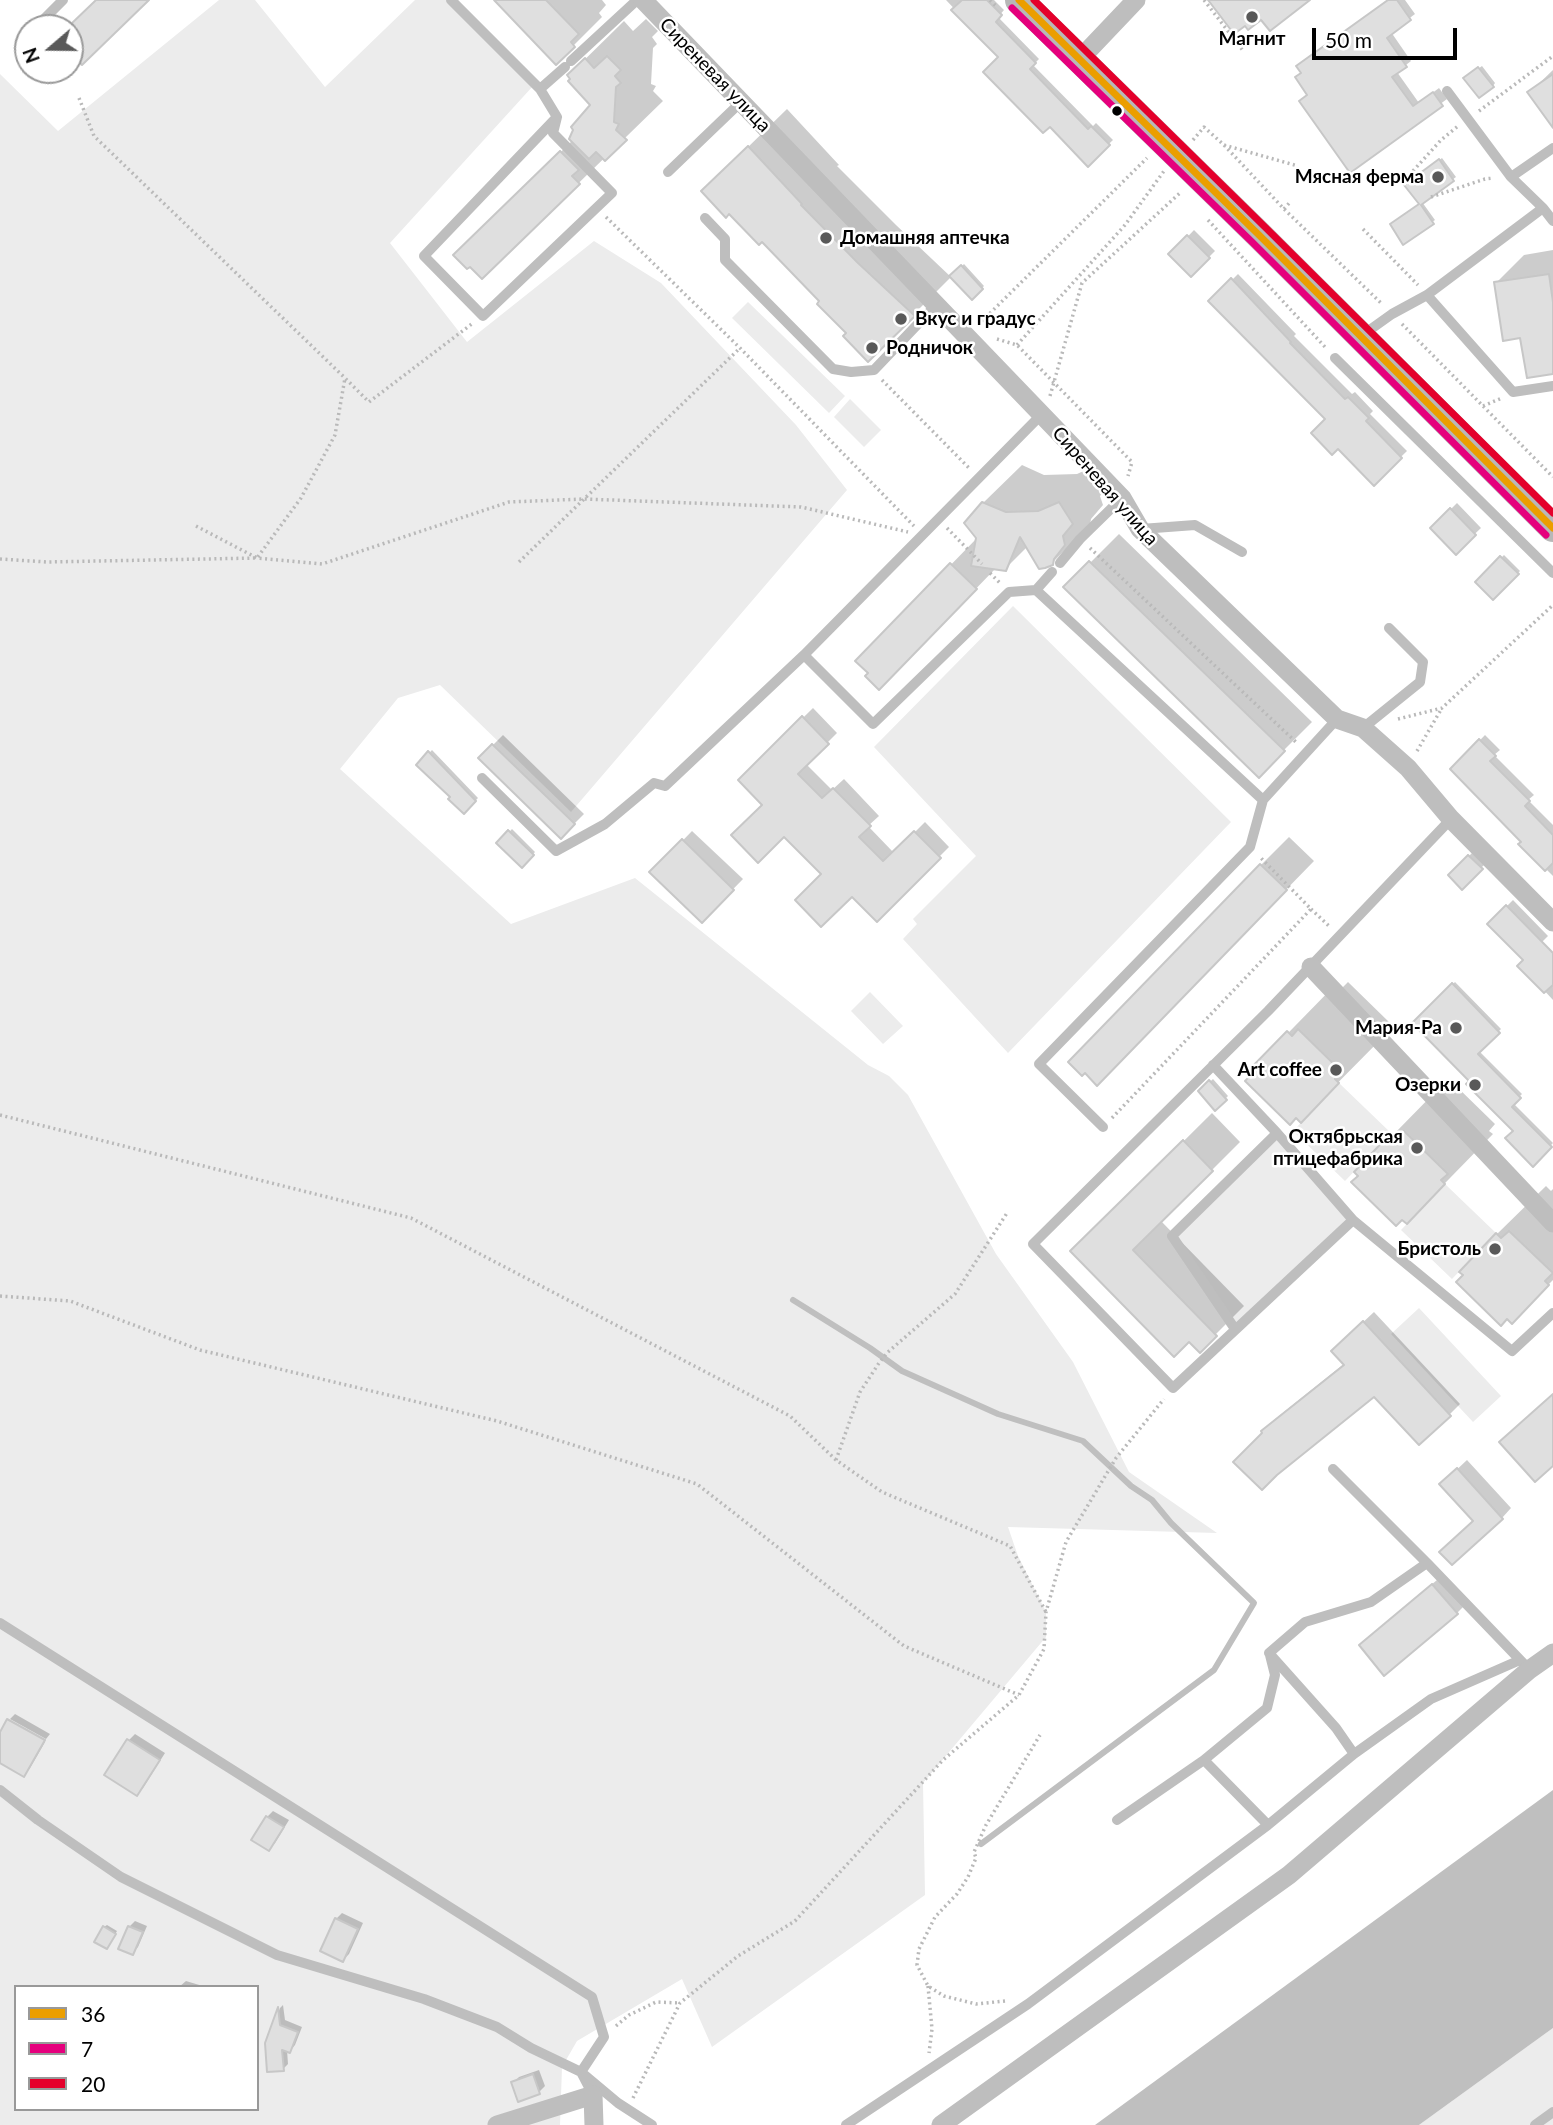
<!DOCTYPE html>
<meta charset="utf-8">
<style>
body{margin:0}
#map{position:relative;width:1553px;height:2125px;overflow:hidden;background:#fff;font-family:Lato,sans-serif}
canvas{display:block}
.legend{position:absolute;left:14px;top:1985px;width:245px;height:126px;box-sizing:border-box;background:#fff;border:2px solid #999;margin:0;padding:9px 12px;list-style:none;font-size:21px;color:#000}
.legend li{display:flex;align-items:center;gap:14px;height:35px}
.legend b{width:35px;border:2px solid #999}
.north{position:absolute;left:14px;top:14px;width:70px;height:70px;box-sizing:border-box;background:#fff;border:2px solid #999;border-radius:50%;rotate:250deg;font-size:19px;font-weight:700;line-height:28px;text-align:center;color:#000}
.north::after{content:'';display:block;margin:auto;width:24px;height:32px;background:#595959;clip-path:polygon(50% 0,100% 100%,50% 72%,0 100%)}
.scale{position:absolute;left:1312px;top:28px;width:145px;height:32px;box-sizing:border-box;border:4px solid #000;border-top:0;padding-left:9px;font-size:21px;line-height:24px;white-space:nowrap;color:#000;-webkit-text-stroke:5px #fff;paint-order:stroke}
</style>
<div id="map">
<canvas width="1553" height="2125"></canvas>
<ul class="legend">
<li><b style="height:9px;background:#eb9e00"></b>36</li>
<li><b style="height:9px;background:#e5007d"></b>7</li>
<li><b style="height:9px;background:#e4002b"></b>20</li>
</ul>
<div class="north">N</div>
<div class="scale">50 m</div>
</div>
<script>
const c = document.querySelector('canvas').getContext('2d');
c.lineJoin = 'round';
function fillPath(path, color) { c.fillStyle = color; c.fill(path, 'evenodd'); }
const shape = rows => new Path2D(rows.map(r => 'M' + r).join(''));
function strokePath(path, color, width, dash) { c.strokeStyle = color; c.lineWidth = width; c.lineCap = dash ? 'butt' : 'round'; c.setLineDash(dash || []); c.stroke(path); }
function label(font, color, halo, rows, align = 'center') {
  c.font = font + ' Lato,sans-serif'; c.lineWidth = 5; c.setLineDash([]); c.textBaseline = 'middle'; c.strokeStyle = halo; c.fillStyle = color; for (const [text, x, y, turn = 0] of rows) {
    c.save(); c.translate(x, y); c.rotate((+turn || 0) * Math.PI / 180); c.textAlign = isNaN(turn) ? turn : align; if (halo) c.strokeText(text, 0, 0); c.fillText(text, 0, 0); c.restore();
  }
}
fillPath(shape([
 [219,0,255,0,325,87,415,0,458,0,533,86,390,243,467,342,594,241,661,283,796,425,847,490,571,812,440,685,398,698,340,769,511,924,635,878,868,1065,889,1076,908,1095,996,1254,1073,1362,1129,1472,1217,1533,1008,1527,1018,1556,1046,1612,1046,1637,923,1783,925,1895,712,2047,682,1979,577,2041,562,2067,560,2125,0,2125,0,74,58,131],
 [16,1987,257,1987,257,2109,16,2109],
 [748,302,845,396,829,413,732,318],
 [850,399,881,430,864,447,834,417],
 [1013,606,1231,822,1008,1053,903,939,917,924,913,919,976,856,874,747],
 [870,992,903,1026,883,1044,851,1011],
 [1339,1083,1391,1133,1345,1181,1293,1131],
 [1277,1133,1353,1220,1235,1329,1172,1236],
 [1445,1184,1496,1233,1452,1279,1401,1230],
 [1419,1308,1501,1396,1473,1422,1391,1334],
 [1553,2028,1553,2125,1419,2125]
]), '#ececec');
fillPath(shape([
 [1553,1790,1553,2028,1419,2125,1095,2125]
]), '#bfbfbf');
fillPath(shape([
 [497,0,602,0,606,5,599,13,602,17,557,62],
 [946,0,994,0,1004,10,998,17,1039,59,1033,65,1093,126,1096,123,1113,140,1088,164,1000,57],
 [1389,0,1405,0,1415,14,1391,32,1411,61,1397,72,1419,103,1439,88,1447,99,1351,170,1309,94],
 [646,19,658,31,652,37,657,44,653,48,651,84,656,86,653,91,663,101,482,277,484,227,573,140,592,105,569,75,624,21,633,31],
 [1482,66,1495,83,1493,86,1468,76],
 [1553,70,1553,118,1529,93],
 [787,109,839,165,837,166,896,225,951,277,964,264,984,286,972,298,952,276,868,360,822,301,762,240,703,191],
 [1442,158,1456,177,1422,202,1435,220,1404,242,1421,204,1409,183],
 [1194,230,1215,251,1191,275,1171,254],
 [1553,250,1553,372,1522,336,1496,283,1524,255],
 [1238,274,1296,334,1294,336,1352,394,1355,392,1373,411,1370,414,1407,451,1374,483,1328,419,1211,301],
 [1022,465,1044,475,1077,474,1097,465,1110,485,1100,496,1103,505,1091,519,1090,525,1052,563,1028,546,1005,569,996,568,908,659,870,673,857,661,978,537,983,503],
 [1457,503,1481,528,1456,552,1432,528],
 [1119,534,1312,722,1259,775,1066,587],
 [1504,555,1520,571,1493,597,1477,582],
 [813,708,837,733,806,764,832,790,844,779,879,816,868,826,894,853,925,822,949,847,877,919,852,894,823,874,765,805,740,780],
 [503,735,584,814,561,837,480,758],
 [1485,735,1500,750,1494,755,1534,795,1528,800,1553,825,1553,876,1521,844,1524,842,1452,769],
 [432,750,478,798,464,812,453,797,418,765],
 [512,829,535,852,522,866,499,843],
 [692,831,743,879,702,921,652,872],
 [1289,837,1314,861,1125,1055,1085,1071,1261,865],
 [1475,850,1487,862,1462,887,1450,875],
 [1513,900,1548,936,1525,959,1489,924],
 [1553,975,1553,1000,1541,987],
 [1348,982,1389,1022,1383,1029,1387,1033,1301,1120,1251,1071,1337,983,1342,988],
 [1455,982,1501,1029,1479,1051,1522,1094,1513,1103,1553,1143,1533,1164,1515,1131,1471,1081,1414,1023],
 [1213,1079,1228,1096,1215,1109,1200,1091],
 [1454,1084,1495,1124,1489,1131,1493,1134,1407,1222,1393,1135,1441,1086,1447,1091],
 [1212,1113,1240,1142,1161,1221,1244,1306,1200,1350,1073,1251],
 [1546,1186,1551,1191,1553,1189,1553,1280,1512,1321,1497,1234],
 [1374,1312,1460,1404,1449,1415,1374,1395,1265,1433,1263,1431,1274,1420,1345,1363,1344,1340],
 [1467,1460,1511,1508,1502,1518,1475,1521,1451,1475],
 [1443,1575,1466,1604,1457,1613,1371,1635],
 [15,1714,50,1734,46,1739,10,1719],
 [8,1722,45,1742,30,1768,24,1775,0,1761,0,1736],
 [135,1734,165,1753,143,1788,137,1794,129,1740],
 [273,1811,289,1820,275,1843,269,1849,267,1817],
 [342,1913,363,1923,349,1954,343,1960,336,1919],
 [135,1921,147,1926,138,1947,132,1953,129,1927],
 [107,1925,117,1931,109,1945,104,1927],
 [186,1981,206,1987,179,1987],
 [283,2005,285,2020,302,2027,295,2045,290,2051,287,2050,288,2064,283,2069,267,2043,280,2008],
 [539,2070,545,2086,539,2092,513,2083,519,2077]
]), '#0003');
strokePath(shape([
 [793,1300,870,1348,902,1371,998,1414,1083,1441,1131,1486,1152,1500,1171,1523,1254,1603,1214,1670,981,1844]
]), '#bfbfbf', 6);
const building = shape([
 [96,0,149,0,82,65,70,52,70,25,96,0],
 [494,0,546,0,579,34,571,42,575,47,556,65,494,0],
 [962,0,987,0,1002,15,996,22,1036,63,1030,69,1088,129,1091,126,1110,145,1088,167,1050,127,1043,133,983,72,998,57,951,10,962,0],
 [1208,0,1310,0,1270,31,1261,20,1248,30,1245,26,1234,34,1208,0],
 [1388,0,1397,0,1411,20,1387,38,1407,67,1392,77,1413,106,1433,92,1443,106,1350,173,1299,101,1307,95,1295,77,1301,73,1296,66,1388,0],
 [607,56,621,70,615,76,621,83,616,87,614,122,619,124,616,130,627,140,605,161,596,152,589,159,569,139,573,130,571,127,590,105,568,81,570,79,567,75,585,58,594,68,607,56],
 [1478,67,1494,87,1479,98,1463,78,1478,67],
 [1553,74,1553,128,1527,92,1553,74],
 [748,146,802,204,801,205,858,263,915,316,868,362,843,336,846,333,817,304,819,301,762,242,759,245,729,214,726,218,701,191,748,146],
 [560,151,579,170,572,176,580,184,482,279,470,267,467,269,453,255,560,151],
 [1439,159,1454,181,1421,205,1434,224,1403,245,1390,224,1419,204,1404,185,1439,159],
 [1187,235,1210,258,1191,277,1168,254,1187,235],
 [961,265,983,289,972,300,949,276,961,265],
 [1549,274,1553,302,1553,374,1527,378,1520,338,1503,341,1494,282,1549,274],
 [1231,278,1291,342,1290,343,1345,399,1348,397,1369,418,1366,421,1402,458,1374,486,1338,449,1332,455,1311,433,1325,419,1208,301,1231,278],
 [982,502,1006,512,1038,511,1059,502,1073,524,1063,536,1065,545,1054,559,1053,565,1045,568,1039,569,1020,537,1006,571,971,566,976,538,964,523,982,502],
 [1450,508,1476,535,1456,555,1430,528,1450,508],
 [1500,556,1519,574,1493,600,1475,582,1500,556],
 [1089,561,1285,751,1259,778,1063,587,1089,561],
 [950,563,977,589,879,690,865,676,868,673,855,661,950,563],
 [802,716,829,744,798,774,822,798,833,788,871,826,859,837,883,861,914,831,941,858,877,922,852,897,821,927,795,900,821,874,784,837,758,863,731,835,762,805,738,780,802,716],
 [1479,739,1496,756,1490,761,1530,801,1525,806,1553,835,1553,863,1545,871,1518,844,1521,842,1450,769,1479,739],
 [492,744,575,824,561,839,478,758,492,744],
 [428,751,476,801,464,814,448,799,450,797,416,765,428,751],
 [508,830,534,855,522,868,496,843,508,830],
 [682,839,734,890,702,923,649,872,682,839],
 [1468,855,1483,869,1462,890,1448,875,1468,855],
 [1260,864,1287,890,1097,1086,1085,1073,1082,1076,1068,1062,1260,864],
 [1506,905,1553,953,1553,985,1544,993,1517,966,1523,960,1487,924,1506,905],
 [1452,983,1500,1033,1478,1054,1521,1098,1512,1107,1552,1147,1533,1167,1505,1138,1513,1131,1466,1084,1469,1081,1412,1023,1452,983],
 [1298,1029,1342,1072,1335,1079,1339,1083,1301,1123,1296,1118,1290,1125,1245,1081,1252,1074,1248,1071,1287,1031,1292,1036,1298,1029],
 [1209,1080,1227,1100,1215,1111,1198,1091,1209,1080],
 [1404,1131,1448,1174,1441,1180,1445,1184,1407,1224,1402,1220,1396,1226,1351,1182,1358,1176,1354,1172,1391,1133,1397,1138,1404,1131],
 [1183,1140,1213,1171,1133,1250,1217,1336,1200,1353,1189,1342,1174,1357,1070,1251,1183,1140],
 [1509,1231,1553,1273,1545,1281,1549,1285,1512,1324,1507,1319,1501,1326,1456,1282,1463,1275,1459,1272,1496,1233,1501,1238,1509,1231],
 [1363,1321,1451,1416,1419,1445,1374,1397,1277,1475,1262,1490,1233,1462,1262,1433,1261,1431,1344,1365,1331,1351,1363,1321],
 [1553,1394,1553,1466,1535,1482,1499,1442,1553,1394],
 [1457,1468,1503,1519,1452,1565,1439,1552,1473,1521,1439,1484,1457,1468],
 [1432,1584,1458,1614,1384,1676,1359,1645,1432,1584],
 [7,1719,45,1740,24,1777,0,1763,0,1732,7,1719],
 [127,1739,160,1760,137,1796,104,1775,127,1739],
 [266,1816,284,1827,269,1851,251,1840,266,1816],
 [335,1918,358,1929,343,1962,320,1951,335,1918],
 [103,1926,116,1934,107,1949,94,1942,103,1926],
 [128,1926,143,1932,133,1955,118,1949,128,1926],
 [278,2007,280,2025,298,2032,290,2053,282,2050,284,2071,267,2072,265,2043,278,2007],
 [533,2074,540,2094,518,2102,511,2082,533,2074]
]);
fillPath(building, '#dfdfdf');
strokePath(building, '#c7c7c7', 2);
strokePath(shape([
 [990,0,996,6],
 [1204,0,1244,52],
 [79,98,94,136,345,378],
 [1479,111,1553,56],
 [1193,140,1204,127,1224,145,1298,166],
 [1224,145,1284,209,1382,304],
 [1413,171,1441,140,1458,126],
 [1431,197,1485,179,1494,178],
 [1284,209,1291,201],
 [606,217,740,348,914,526],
 [1208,220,1326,348],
 [1363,229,1418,285],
 [1402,324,1553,477],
 [978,325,1147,158],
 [997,339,1017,345,1132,462,1128,476],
 [1017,345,1125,225,1164,171],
 [882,380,970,469],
 [1050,396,1082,283,1181,192],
 [1483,406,1502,398],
 [196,526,257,558,322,564,509,502,584,499,801,507,908,532],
 [947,528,982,564],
 [1090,548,1298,744],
 [0,559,47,562,257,558,301,498,335,435,345,378,369,402,473,323],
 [519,562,740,348],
 [990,573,1000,583],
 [1398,719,1442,708,1553,605],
 [1417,751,1442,708],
 [1311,909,1330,927],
 [0,1115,411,1218,790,1416,836,1460,882,1492,1010,1546,1046,1612],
 [1112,1118,1311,909,1259,856],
 [0,1296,70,1301,200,1350,497,1421,697,1484,904,1646,1019,1695],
 [836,1460,860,1392,879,1363,888,1352,955,1294,1007,1213],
 [928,1986,932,2029,929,2053],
 [1005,2001,976,2004,944,1996,928,1986,917,1965,919,1949,935,1917,957,1894,968,1877,976,1858,974,1852,986,1825,1040,1735],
 [616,2026,629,2015,656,2002,680,2003],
 [633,2098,680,2003,738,1956,795,1921,943,1760,1019,1695,1044,1649,1046,1612,1066,1542,1116,1458,1164,1399]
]), '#b9b9b9', 3.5, [2, 3.5]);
strokePath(shape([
 [451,0,540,89,557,117,424,256,483,316,612,193,553,133,557,117],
 [35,28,63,0],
 [28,35,28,36],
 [571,61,637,0],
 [540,89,565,67],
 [1447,91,1511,177,1543,208,1553,221],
 [668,172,741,102],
 [1511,177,1553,148],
 [705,218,725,239,725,260,833,369,851,372,874,370,937,304],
 [1427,295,1513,392,1553,386],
 [1364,334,1392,314,1427,295,1543,208],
 [1335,358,1553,573],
 [1141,529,1195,525,1242,552],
 [1060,563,1080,539,1122,498],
 [1036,590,1052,572],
 [804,655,873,724,1009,592,1036,590,1263,800],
 [1363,728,1420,682,1423,662,1389,628],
 [482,778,556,851,605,824,654,783,665,786,804,655,1042,414],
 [1213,1065,1277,1133,1353,1220,1512,1351,1553,1313],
 [1103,1127,1039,1064,1250,847,1263,800,1337,719],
 [1353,1220,1173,1388,1033,1244,1268,1011,1451,819],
 [1235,1329,1172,1236,1277,1133],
 [1333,1469,1427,1563],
 [0,1623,592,1997,604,2037,581,2072,593,2095],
 [1354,1754,1336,1728,1269,1653,1305,1622,1371,1602,1427,1563,1524,1664],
 [1204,1760,1267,1708,1275,1675,1270,1655],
 [0,1790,38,1820,121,1877,277,1955,424,1999,497,2027,531,2048,581,2072,618,2103,652,2125],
 [1117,1820,1204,1760,1268,1825],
 [846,2125,1028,2004,1268,1825,1354,1754,1431,1699,1520,1660],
 [1535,2125,1553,2112]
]), '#bebebe', 10);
strokePath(shape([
 [643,0,1122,498,1140,529,1337,719,1363,728,1408,768,1451,819,1553,922],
 [1079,60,1136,0],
 [1311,967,1553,1223],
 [497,2125,593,2095,594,2125],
 [941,2125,1289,1875,1529,1670,1553,1653]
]), '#bebebe', 19);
strokePath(shape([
 [1019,0,1259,235,1553,528]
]), '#b8b8b8', 28);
strokePath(shape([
 [1019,0,1259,235,1553,528]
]), '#eb9e00', 7);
strokePath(shape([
 [1012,8,1252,242,1546,535]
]), '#e5007d', 7);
strokePath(shape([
 [1034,0,1266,228,1553,513]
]), '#e4002b', 7);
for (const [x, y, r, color] of [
 [1252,17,7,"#595959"],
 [1117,111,6,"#000"],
 [1438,177,7,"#595959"],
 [826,238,7,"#595959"],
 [901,319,7,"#595959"],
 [872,348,7,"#595959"],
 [1456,1028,7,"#595959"],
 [1336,1070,7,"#595959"],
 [1475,1085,7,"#595959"],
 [1417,1148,7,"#595959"],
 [1495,1249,7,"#595959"]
]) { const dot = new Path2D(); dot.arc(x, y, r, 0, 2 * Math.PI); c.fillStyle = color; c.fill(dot); strokePath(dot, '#fff', 2.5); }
label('bold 19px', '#000', '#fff', [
 ["Магнит",1252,39,"center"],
 ["Мясная ферма",1424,177],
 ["Домашняя аптечка",840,238,"left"],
 ["Вкус и градус",915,319,"left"],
 ["Родничок",886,348,"left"],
 ["Мария-Ра",1442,1028],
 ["Art coffee",1322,1070],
 ["Озерки",1461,1085],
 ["Октябрьская",1403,1137],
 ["птицефабрика",1403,1159],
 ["Бристоль",1481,1249]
], 'right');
label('19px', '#000', '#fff', [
 ["Сиреневая улица",715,75,46],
 ["Сиреневая улица",1105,486,49]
]);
</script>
